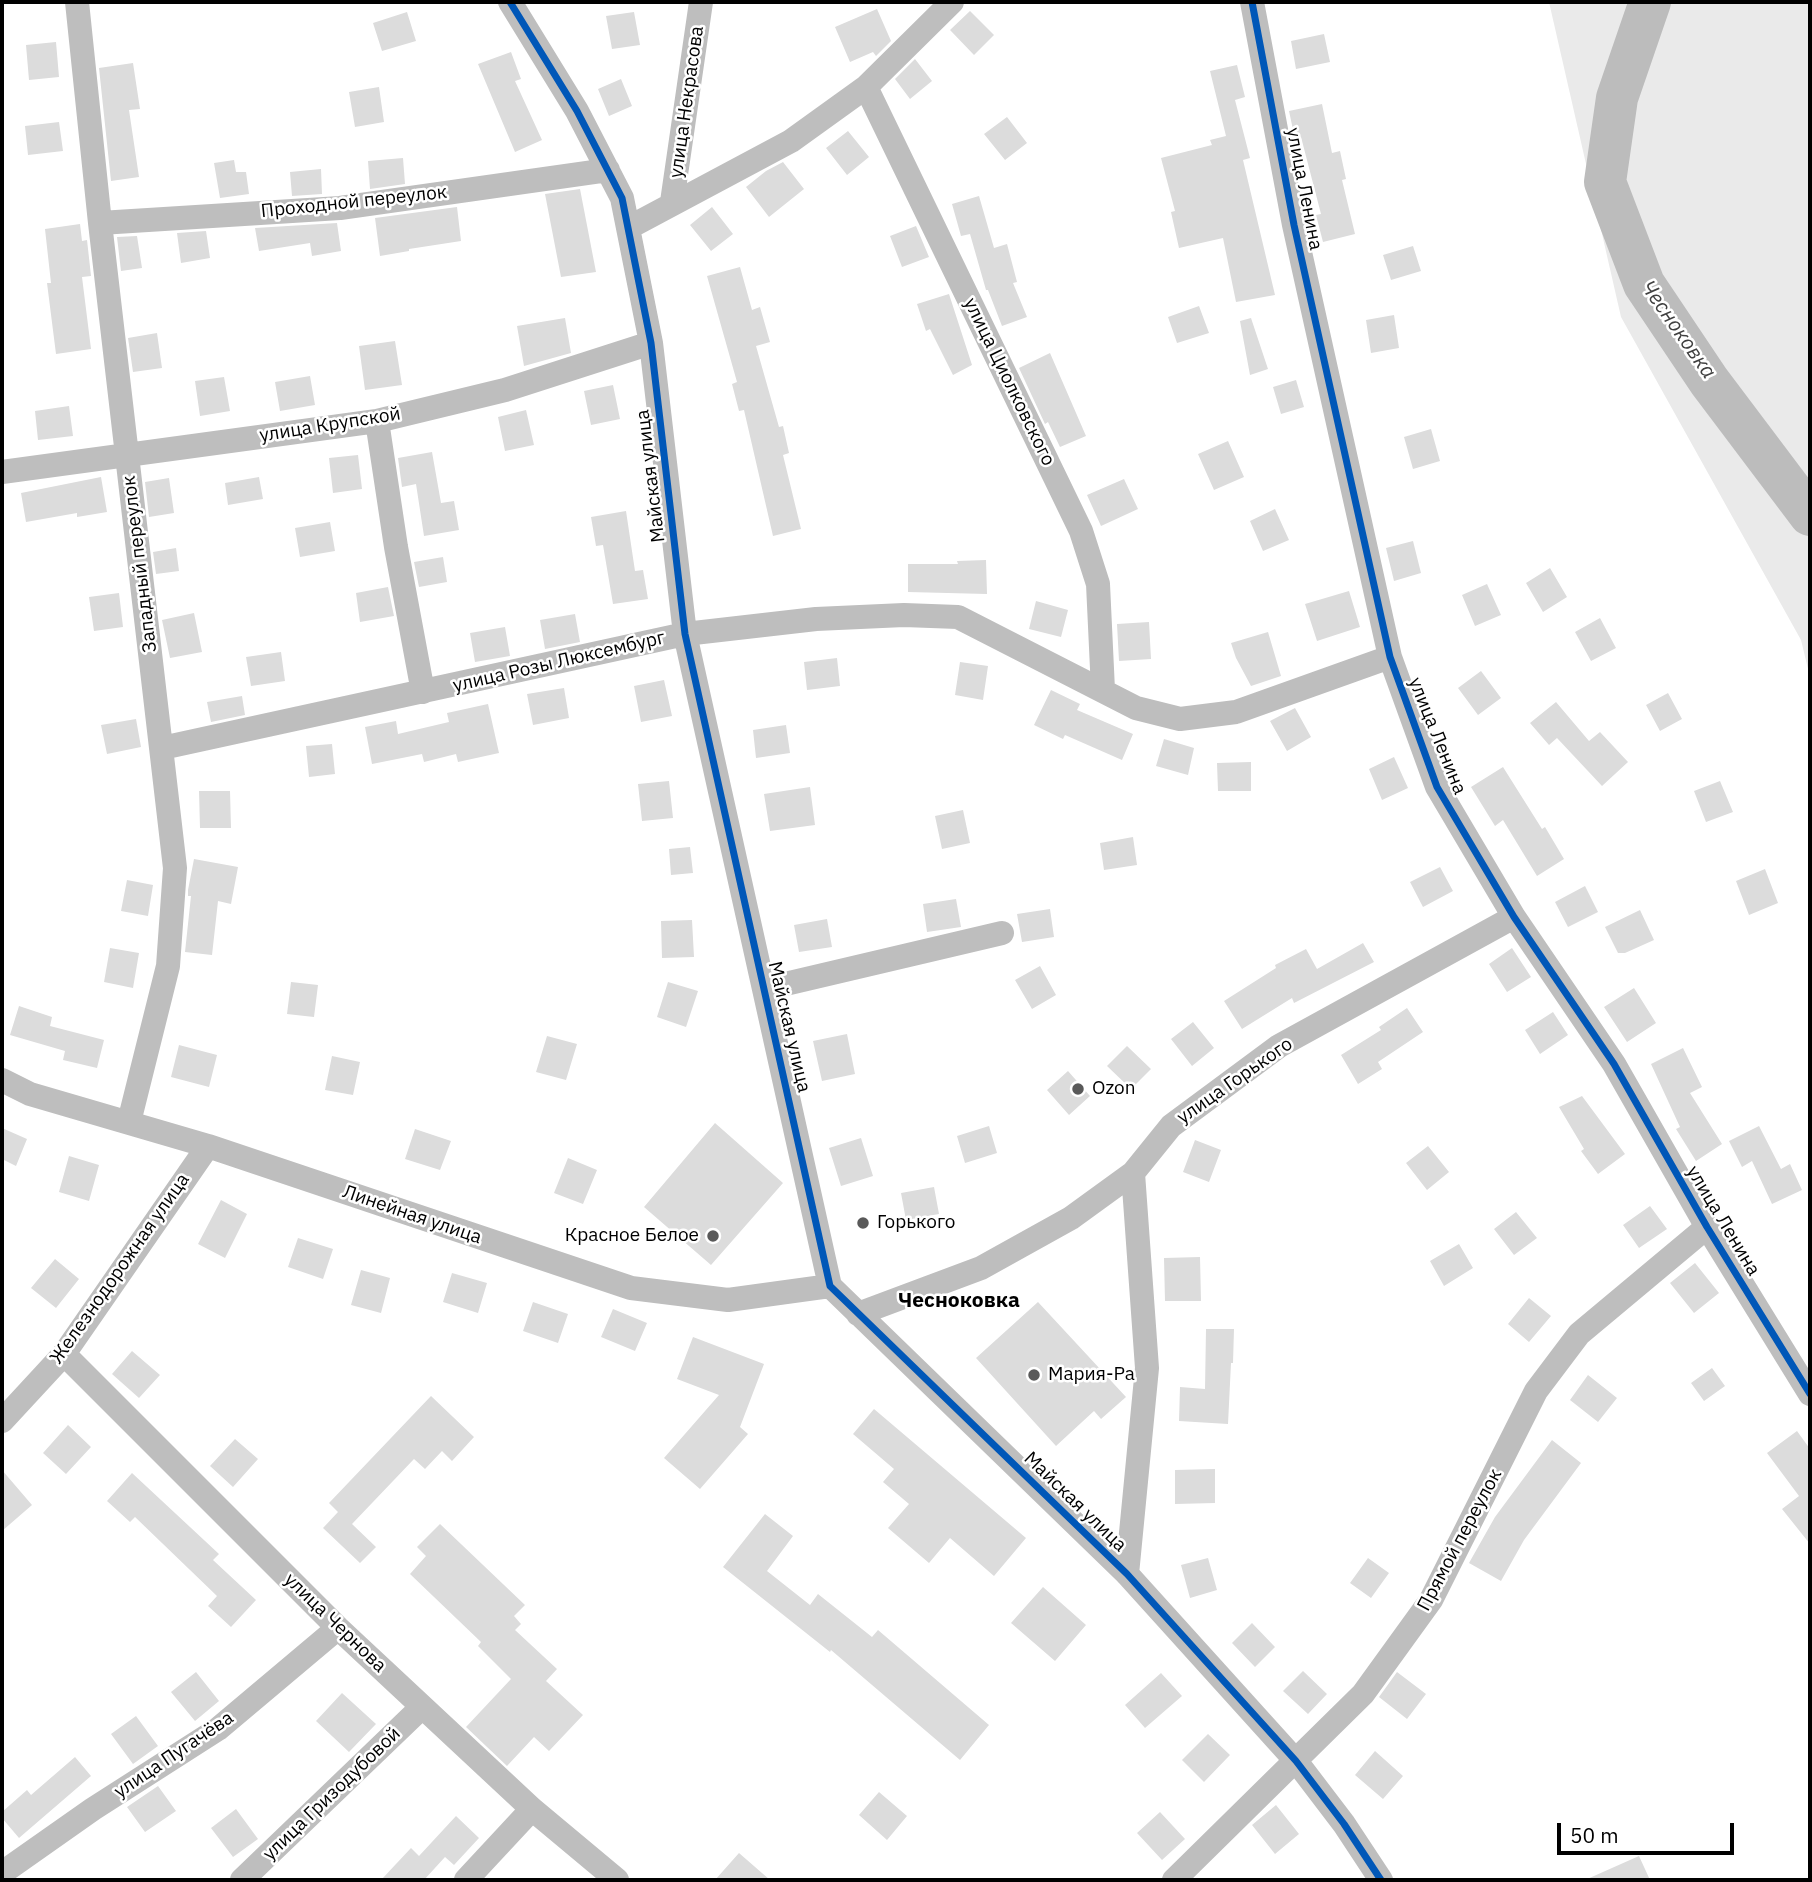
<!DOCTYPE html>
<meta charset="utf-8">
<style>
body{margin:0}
#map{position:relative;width:1812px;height:1882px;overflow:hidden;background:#fff;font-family:"IBM Plex Sans",sans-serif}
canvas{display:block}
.frame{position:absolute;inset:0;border:4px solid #000;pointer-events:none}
.scale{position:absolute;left:1557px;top:1823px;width:177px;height:32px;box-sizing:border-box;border:4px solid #000;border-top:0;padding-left:9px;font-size:21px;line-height:24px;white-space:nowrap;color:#000;-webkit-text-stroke:5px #fff;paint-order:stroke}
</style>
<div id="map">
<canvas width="1812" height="1882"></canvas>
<div class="frame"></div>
<div class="scale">50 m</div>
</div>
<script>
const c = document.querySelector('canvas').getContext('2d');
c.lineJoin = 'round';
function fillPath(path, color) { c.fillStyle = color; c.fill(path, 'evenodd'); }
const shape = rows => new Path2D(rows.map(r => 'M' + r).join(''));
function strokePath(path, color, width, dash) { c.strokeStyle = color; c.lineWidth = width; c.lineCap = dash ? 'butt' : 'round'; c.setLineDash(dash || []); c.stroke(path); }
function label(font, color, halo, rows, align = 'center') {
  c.font = font + ' "IBM Plex Sans",sans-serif'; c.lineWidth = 5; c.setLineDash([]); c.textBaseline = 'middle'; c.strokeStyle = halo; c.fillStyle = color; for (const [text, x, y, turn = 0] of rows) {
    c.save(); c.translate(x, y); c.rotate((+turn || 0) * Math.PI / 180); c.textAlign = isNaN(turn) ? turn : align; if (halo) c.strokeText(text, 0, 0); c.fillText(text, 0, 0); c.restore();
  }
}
fillPath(shape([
 [1549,2,1810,2,1810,677,1801,640,1621,317]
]), '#eaeaea');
strokePath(shape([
 [1650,2,1617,98,1605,182,1644,284,1709,381,1810,515]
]), '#bcbcbc', 42);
fillPath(shape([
 [877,9,891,41,876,56,873,52,850,62,835,27],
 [970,11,994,35,974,55,950,30],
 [407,12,416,41,382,51,373,23],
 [634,12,640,45,612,49,606,16],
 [1324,34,1330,62,1296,69,1291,41],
 [56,42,59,77,29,80,26,45],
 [511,52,521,79,515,81,542,140,515,152,478,64],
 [915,59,932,81,910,99,895,79],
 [133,63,140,109,129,110,139,177,111,181,99,68],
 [1237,65,1245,97,1235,100,1250,158,1243,160,1275,295,1236,302,1223,238,1179,248,1171,212,1175,211,1161,158,1212,145,1210,140,1226,136,1210,71],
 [621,79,632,106,609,116,598,89],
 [379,87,384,122,355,127,349,92],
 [1322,104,1332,153,1340,151,1346,179,1342,180,1355,234,1323,242,1316,215,1321,214,1301,137,1295,139,1289,111],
 [1007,117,1027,143,1005,160,984,134],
 [59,122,63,151,28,155,25,126],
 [848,131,869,157,847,175,826,148],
 [403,158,405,184,370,189,368,161],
 [234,160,236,172,246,172,249,194,220,198,214,163],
 [783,162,804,189,769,217,746,187,766,171],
 [321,169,322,194,292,196,290,172],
 [580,189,596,272,561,277,545,194],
 [979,196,994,248,1007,244,1017,282,1013,283,1027,317,1002,326,988,290,986,290,970,234,961,236,952,204],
 [457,207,461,241,409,249,409,251,380,256,375,218],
 [712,207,733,234,711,251,690,225],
 [337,223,341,251,312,256,310,243,259,251,255,228],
 [80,224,82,241,87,240,91,276,82,277,91,349,56,354,47,283,51,283,45,229],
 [916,226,929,257,902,267,890,236],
 [206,231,210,258,181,263,177,233],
 [137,236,142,268,121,271,117,237],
 [1413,246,1421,271,1391,280,1383,255],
 [740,267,752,310,760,307,770,342,756,346,779,427,783,426,789,453,783,455,801,529,773,536,744,410,739,411,732,384,737,382,707,276],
 [949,294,972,365,953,375,930,329,926,331,917,304],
 [1199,306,1209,333,1177,343,1168,317],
 [1394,315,1399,348,1371,353,1366,320],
 [565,318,571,353,524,366,517,326],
 [1251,318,1268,369,1250,375,1240,321],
 [157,333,162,368,133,372,128,338],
 [395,341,402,385,365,390,359,346],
 [1050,353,1086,436,1060,447,1048,422,1045,424,1019,368],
 [310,376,315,405,280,411,275,382],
 [224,377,230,411,200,416,195,381],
 [1296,380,1304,407,1281,414,1273,387],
 [613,385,620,419,591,425,584,391],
 [69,406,73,436,38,440,35,411],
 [526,410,534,445,505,451,498,417],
 [1431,429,1440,461,1413,469,1404,437],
 [1228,441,1244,477,1214,490,1198,454],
 [432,452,441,503,454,501,459,530,424,536,416,484,402,487,398,458],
 [358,455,362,489,333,493,329,458],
 [101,477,107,512,77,517,77,513,26,522,21,493],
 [259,477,263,499,228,505,225,483],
 [169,478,174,513,149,517,145,482],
 [1124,479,1138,509,1101,526,1087,495],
 [1275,509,1289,540,1263,551,1250,521],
 [626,511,635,571,643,570,648,599,613,604,603,545,596,546,591,517],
 [330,522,335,551,300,557,295,528],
 [1413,541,1421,573,1394,581,1386,548],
 [176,548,179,571,156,574,153,552],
 [443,557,447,582,419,587,414,562],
 [986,560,987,594,908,592,908,564,958,564,957,561],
 [1550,568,1567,597,1543,612,1526,583],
 [1487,584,1501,615,1475,626,1462,595],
 [388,587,394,616,360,622,356,593],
 [1349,591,1360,627,1317,641,1305,604],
 [119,593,123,627,94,631,89,597],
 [1036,601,1068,610,1061,637,1029,629],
 [194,613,202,652,170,658,162,620],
 [575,614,580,642,545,649,540,620],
 [1600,618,1616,648,1591,661,1575,632],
 [1149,622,1151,659,1119,661,1117,624],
 [505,627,510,656,475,662,470,633],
 [1268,632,1281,676,1251,686,1236,658,1231,643],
 [281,652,285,681,251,686,246,657],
 [837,658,840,686,807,690,804,662],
 [960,662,988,666,983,700,955,695],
 [1481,671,1501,698,1478,715,1458,688],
 [664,680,672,716,641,722,634,686],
 [564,688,569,718,533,725,527,694],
 [1051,690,1080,704,1077,710,1133,734,1122,760,1065,735,1063,739,1034,725],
 [1668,693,1682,719,1660,731,1646,705],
 [242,696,245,715,211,722,207,702],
 [1556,702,1589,741,1600,732,1628,762,1602,786,1557,738,1549,745,1530,723],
 [488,704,499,753,458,762,456,754,424,762,422,754,372,764,365,727,396,721,398,734,449,722,447,713],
 [1295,708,1311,737,1287,751,1270,721],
 [136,719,141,747,107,754,101,725],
 [786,725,790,753,756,758,753,730],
 [1164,739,1194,748,1188,775,1156,766],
 [332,744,335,774,309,777,306,746],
 [1394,757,1408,788,1382,800,1369,769],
 [1251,762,1251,791,1218,791,1217,763],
 [1503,767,1542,829,1545,827,1564,859,1537,876,1503,820,1495,826,1471,787],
 [669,781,673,818,642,821,638,784],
 [1720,781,1733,812,1706,822,1694,791],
 [810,787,815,825,770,831,764,794],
 [199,791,230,791,231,828,200,828],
 [963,810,970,843,942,849,935,816],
 [1133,837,1137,865,1104,870,1100,843],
 [690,847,693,873,671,875,669,849],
 [194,859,238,867,231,904,218,901,212,955,185,952,191,896,188,896,188,890],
 [1440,867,1453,891,1423,907,1410,882],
 [1765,869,1778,903,1749,915,1736,881],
 [127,880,153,885,148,916,121,911],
 [1585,886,1598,912,1568,927,1555,902],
 [956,899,961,927,927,932,923,904],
 [1050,909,1054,937,1022,942,1017,914],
 [1640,910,1654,940,1625,953,1618,953,1605,927],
 [827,919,832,947,799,952,794,925],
 [692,920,694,957,662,958,661,921],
 [1363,943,1374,962,1294,1003,1292,998,1242,1029,1224,1001,1276,968,1275,965,1306,949,1317,969],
 [110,948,139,953,133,988,104,982],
 [1512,948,1531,977,1507,992,1489,964],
 [1040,966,1056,995,1032,1009,1015,980],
 [291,982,318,985,314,1017,287,1014],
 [668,982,698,991,686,1027,657,1017],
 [1634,988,1656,1023,1627,1042,1604,1007],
 [19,1006,52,1017,50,1026,104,1040,97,1068,63,1060,65,1051,10,1035],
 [1407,1008,1423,1032,1378,1062,1382,1069,1358,1084,1341,1055,1381,1030,1379,1027],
 [1553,1012,1568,1035,1540,1054,1525,1030],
 [1193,1022,1214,1048,1192,1066,1171,1039],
 [847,1034,855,1074,822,1081,813,1041],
 [547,1036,577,1044,566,1080,536,1072],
 [179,1045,217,1055,209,1087,171,1077],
 [1127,1046,1151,1069,1131,1089,1107,1066],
 [1683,1048,1702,1087,1690,1093,1722,1144,1696,1161,1676,1129,1680,1127,1651,1064],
 [332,1056,360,1062,353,1095,325,1090],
 [1068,1071,1090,1096,1069,1115,1047,1090],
 [1582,1096,1625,1154,1598,1174,1581,1151,1584,1149,1559,1107],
 [715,1123,783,1183,711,1265,644,1207],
 [989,1126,997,1153,965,1163,957,1136],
 [1759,1126,1781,1169,1790,1164,1802,1190,1772,1204,1752,1161,1742,1167,1729,1141],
 [2,1128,27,1139,16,1166,2,1159],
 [415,1129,451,1141,440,1170,405,1159],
 [861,1138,873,1176,841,1186,829,1148],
 [1195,1140,1221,1150,1209,1182,1183,1172],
 [1428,1146,1449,1172,1427,1190,1406,1163],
 [69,1156,99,1165,89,1201,59,1192],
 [568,1158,597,1170,583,1204,554,1193],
 [934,1187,939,1214,906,1220,901,1193],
 [221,1200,247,1214,225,1258,198,1244],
 [1650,1206,1667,1229,1639,1248,1623,1225],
 [1516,1212,1537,1238,1514,1255,1494,1229],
 [298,1238,333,1249,323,1279,288,1267],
 [1459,1244,1473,1268,1444,1286,1430,1261],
 [1200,1257,1201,1301,1165,1301,1164,1258],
 [55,1259,79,1279,56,1308,31,1288],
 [1695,1263,1719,1293,1694,1313,1670,1283],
 [361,1270,390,1278,381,1313,351,1305],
 [452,1273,487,1283,478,1313,443,1302],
 [1529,1298,1551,1316,1529,1342,1508,1324],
 [533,1302,568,1314,558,1343,523,1331],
 [1038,1302,1126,1397,1101,1419,1094,1411,1056,1446,976,1358],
 [613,1309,647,1323,635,1351,601,1337],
 [1206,1329,1234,1329,1233,1363,1231,1363,1228,1424,1179,1421,1180,1387,1205,1389],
 [693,1337,764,1364,740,1427,748,1434,700,1489,664,1458,719,1395,677,1379],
 [132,1351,160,1375,139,1398,112,1374],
 [1712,1368,1725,1386,1704,1401,1691,1383],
 [1588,1375,1617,1398,1598,1422,1570,1400],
 [431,1396,474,1437,452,1461,442,1451,425,1469,414,1459,352,1524,376,1547,360,1563,323,1528,338,1512,329,1503],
 [874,1409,1026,1538,994,1576,950,1538,929,1563,888,1528,909,1504,883,1482,894,1469,853,1434],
 [68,1425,91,1447,66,1474,43,1453],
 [1797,1431,1810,1449,1810,1544,1782,1509,1799,1496,1767,1453],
 [235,1439,258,1459,233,1487,210,1466],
 [1552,1440,1581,1463,1524,1540,1501,1581,1469,1563,1495,1517],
 [1215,1469,1215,1503,1175,1504,1175,1470],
 [2,1470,32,1505,2,1531],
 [132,1473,219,1554,213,1560,256,1600,231,1627,208,1606,217,1596,135,1517,130,1522,107,1501],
 [765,1514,793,1536,767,1571,810,1605,818,1594,872,1637,878,1630,989,1725,960,1760,831,1650,830,1652,723,1567],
 [440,1524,525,1605,514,1616,521,1624,515,1630,557,1669,546,1681,583,1715,549,1751,534,1737,507,1766,466,1727,511,1679,478,1646,481,1642,410,1574,426,1556,417,1547],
 [1208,1558,1217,1590,1190,1598,1181,1565],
 [1368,1558,1389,1573,1371,1598,1350,1583],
 [1043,1587,1086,1625,1055,1661,1011,1623],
 [1252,1623,1275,1647,1255,1667,1232,1643],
 [1303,1671,1327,1694,1308,1714,1283,1691],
 [196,1672,219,1701,195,1721,171,1692],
 [1397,1672,1426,1694,1407,1719,1379,1697],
 [1161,1673,1182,1696,1145,1728,1125,1705],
 [342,1693,376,1724,349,1752,316,1721],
 [136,1716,158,1746,133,1764,111,1734],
 [1208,1734,1230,1755,1204,1782,1182,1760],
 [1375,1751,1403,1776,1383,1799,1355,1775],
 [75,1757,91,1776,19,1838,2,1818,2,1812,27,1790,31,1795],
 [158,1786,176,1811,145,1832,127,1807],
 [879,1792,907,1816,887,1840,859,1815],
 [1276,1805,1299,1834,1275,1854,1252,1825],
 [236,1809,258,1839,233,1857,211,1828],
 [1160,1812,1185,1839,1162,1860,1137,1833],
 [456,1816,479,1838,454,1865,445,1857,424,1880,381,1880,411,1848,419,1856],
 [739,1853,770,1880,715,1880],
 [1639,1856,1650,1880,1585,1880]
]), '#dcdcdc');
strokePath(shape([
 [77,2,100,223,175,868,168,966,129,1122],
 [510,2,577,111,622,198,651,343,685,634,830,1286,1127,1574,1296,1761,1344,1824,1381,1880],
 [1252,2,1294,225,1390,657,1437,787,1514,917,1614,1064,1707,1227,1810,1394],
 [866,87,1081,531,1098,584,1103,690],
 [672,202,701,2],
 [100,223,340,208,608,170],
 [628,228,791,141,866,87,952,2],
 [377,421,396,547,423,692],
 [2,472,377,421,505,390,651,343],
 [162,748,685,634,816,619,904,615,958,617,1136,708,1180,719,1236,712,1390,657],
 [764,989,1002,933],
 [2,1080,30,1094,208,1146,631,1288,728,1300,830,1286],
 [858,1314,981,1268,1071,1218,1133,1173,1171,1126,1279,1046,1514,917],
 [64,1354,338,1628,532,1809,617,1880],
 [2,1421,64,1354,208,1146],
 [1127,1574,1147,1368,1133,1173],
 [2,1873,93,1809,218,1729,338,1628],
 [242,1880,422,1707],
 [466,1880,532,1809],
 [1174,1880,1363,1694,1431,1600,1536,1391,1579,1334,1707,1227]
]), '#bebebe', 24);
strokePath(shape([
 [510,2,577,111,622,198,651,343,685,634,830,1286,1127,1574,1296,1761,1344,1824,1381,1880],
 [1252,2,1294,225,1390,657,1437,787,1514,917,1614,1064,1707,1227,1810,1394]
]), '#0057b8', 7);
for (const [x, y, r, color] of [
 [1078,1089,7,"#595959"],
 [863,1223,7,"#595959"],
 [713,1236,7,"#595959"],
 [1034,1375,7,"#595959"]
]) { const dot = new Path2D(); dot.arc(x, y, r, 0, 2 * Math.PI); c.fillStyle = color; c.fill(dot); strokePath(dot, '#fff', 2.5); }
label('19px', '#000', '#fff', [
 ["улица Некрасова",687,102,-82],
 ["улица Ленина",1304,189,79],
 ["Проходной переулок",354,202,-6],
 ["улица Циолковского",1009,382,64],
 ["улица Крупской",330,425,-9],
 ["Майская улица",651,476,-97],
 ["Западный переулок",140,564,-97],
 ["улица Розы Люксембург",559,662,-13],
 ["улица Ленина",1437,736,68],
 ["Майская улица",789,1027,77],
 ["улица Горького",1235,1081,-35],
 ["Линейная улица",412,1215,19],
 ["улица Ленина",1723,1221,59],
 ["Железнодорожная улица",120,1269,-55],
 ["Майская улица",1075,1502,44],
 ["Прямой переулок",1460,1540,-62],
 ["улица Чернова",335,1623,44],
 ["улица Пугачёва",174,1755,-34],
 ["улица Гризодубовой",332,1794,-44]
]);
label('19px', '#000', '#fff', [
 ["Ozon",1092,1089],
 ["Горького",877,1223],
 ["Красное Белое",699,1236,"right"],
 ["Мария-Ра",1048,1375]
], 'left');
label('italic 21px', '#404040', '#fff', [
 ["Чесноковка",1678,330,55]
]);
label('bold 21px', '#000', '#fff', [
 ["Чесноковка",959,1301]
]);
</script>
